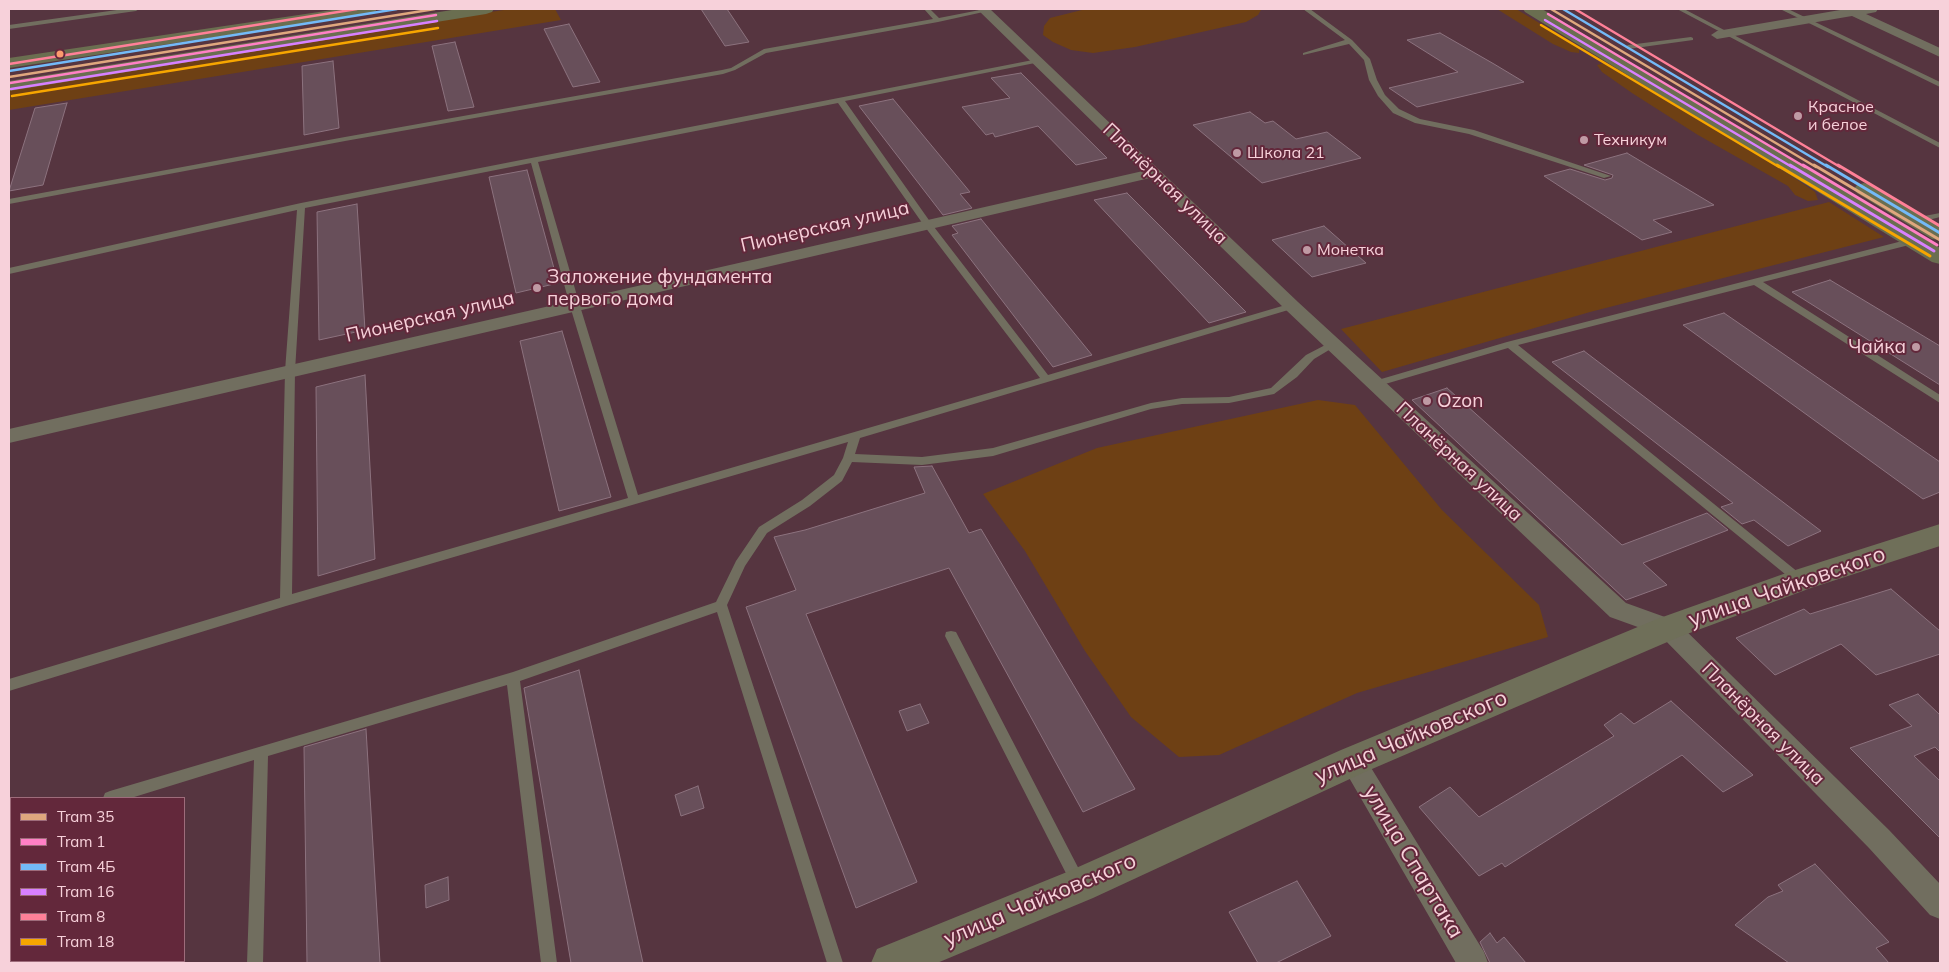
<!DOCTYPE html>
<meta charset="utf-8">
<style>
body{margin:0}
#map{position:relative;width:1949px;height:972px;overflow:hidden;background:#563540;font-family:Mulish,sans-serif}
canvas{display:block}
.frame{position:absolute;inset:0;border:10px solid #f7d1da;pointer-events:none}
.legend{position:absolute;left:10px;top:797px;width:175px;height:165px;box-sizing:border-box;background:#63283b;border:1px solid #9e6c7b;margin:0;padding:6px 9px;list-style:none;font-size:15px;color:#f7d1da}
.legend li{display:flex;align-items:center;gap:10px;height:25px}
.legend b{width:25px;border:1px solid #9e6c7b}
</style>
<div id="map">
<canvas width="1949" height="972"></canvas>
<div class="frame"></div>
<ul class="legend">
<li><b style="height:6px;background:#dfa77e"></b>Tram 35</li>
<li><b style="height:6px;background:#ff80c5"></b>Tram 1</li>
<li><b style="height:6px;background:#73baf8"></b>Tram 4Б</li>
<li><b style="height:6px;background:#d880ff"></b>Tram 16</li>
<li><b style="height:6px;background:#ff8098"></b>Tram 8</li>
<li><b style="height:6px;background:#f7a600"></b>Tram 18</li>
</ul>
</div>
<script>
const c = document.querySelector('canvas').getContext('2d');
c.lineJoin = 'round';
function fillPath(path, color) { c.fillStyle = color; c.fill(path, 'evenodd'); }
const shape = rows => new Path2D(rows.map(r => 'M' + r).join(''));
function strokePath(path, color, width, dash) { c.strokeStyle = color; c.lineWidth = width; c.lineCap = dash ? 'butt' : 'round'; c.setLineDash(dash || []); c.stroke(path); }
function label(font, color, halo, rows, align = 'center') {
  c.font = font + ' Mulish,sans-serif'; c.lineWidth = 4; c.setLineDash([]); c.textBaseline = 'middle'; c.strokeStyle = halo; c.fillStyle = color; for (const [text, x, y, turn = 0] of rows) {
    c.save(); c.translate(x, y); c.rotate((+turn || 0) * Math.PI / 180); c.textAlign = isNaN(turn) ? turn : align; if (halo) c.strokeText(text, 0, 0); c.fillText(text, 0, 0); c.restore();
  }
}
fillPath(shape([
 [510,9,555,9,561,20,9,110,9,87],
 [1086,9,1261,9,1261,10,1258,15,1246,22,1135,47,1093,53,1071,50,1053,42,1043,35,1044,26,1050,18],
 [1497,9,1516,9,1571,42,1579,49,1579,53,1571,52,1553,44],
 [1604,63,1611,65,1783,170,1815,192,1818,200,1808,201,1795,195,1788,186,1698,135,1632,93,1602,72,1597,65],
 [1829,202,1884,237,1590,312,1382,372,1341,329],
 [1318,400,1355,405,1442,510,1539,605,1548,637,1357,693,1219,755,1179,757,1131,717,1085,651,1025,551,983,494,1097,448]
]), '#6e4014');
const building = shape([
 [701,9,727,9,749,42,725,46,701,9],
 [569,24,600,82,573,87,544,29,569,24],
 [1440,33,1494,64,1524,82,1417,107,1389,88,1458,72,1407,40,1440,33],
 [455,42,474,107,448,111,432,46,455,42],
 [333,61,339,128,304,135,302,66,333,61],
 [1021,73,1107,158,1076,165,1038,126,995,137,993,133,986,135,962,107,1010,98,991,78,1021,73],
 [893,99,970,192,960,194,972,208,943,215,859,106,893,99],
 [67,103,43,185,9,191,35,108,67,103],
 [1250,112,1265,123,1273,121,1296,139,1327,132,1361,158,1262,183,1193,125,1250,112],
 [1627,153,1714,205,1653,220,1672,232,1642,240,1544,176,1570,169,1605,180,1612,178,1613,175,1584,165,1627,153],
 [527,170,558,283,516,293,489,177,527,170],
 [1127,193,1246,312,1209,323,1094,200,1127,193],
 [357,204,365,330,319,340,317,212,357,204],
 [981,219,1092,355,1053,367,952,235,958,233,952,226,981,219],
 [1324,226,1366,263,1312,277,1272,240,1324,226],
 [1830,280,1940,346,1940,385,1792,292,1830,280],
 [1724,313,1940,462,1940,492,1923,499,1683,325,1724,313],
 [562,331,611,497,559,511,520,341,562,331],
 [1584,351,1821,531,1788,546,1754,520,1742,524,1721,507,1733,503,1552,362,1584,351],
 [365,375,375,559,318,576,316,387,365,375],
 [1447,388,1622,545,1707,513,1728,530,1643,563,1667,585,1626,600,1412,400,1447,388],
 [932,466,969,533,981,529,1135,789,1083,812,949,568,806,614,917,882,856,908,746,607,796,590,774,537,805,530,925,493,914,467,932,466],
 [1891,589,1940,631,1940,654,1876,675,1841,644,1775,675,1736,638,1804,609,1810,614,1891,589],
 [579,670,643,963,571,963,524,688,579,670],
 [1918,694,1940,715,1940,752,1935,747,1914,756,1940,781,1940,838,1850,748,1912,726,1889,705,1918,694],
 [1671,701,1753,775,1723,792,1682,755,1505,867,1502,863,1479,876,1419,807,1450,787,1479,817,1614,736,1604,725,1621,713,1634,724,1671,701],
 [920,704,929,723,907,731,899,711,920,704],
 [366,729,380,963,307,963,304,747,366,729],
 [698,786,704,808,681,816,675,795,698,786],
 [1815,864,1889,942,1876,948,1889,963,1789,963,1735,925,1768,897,1783,891,1778,885,1815,864],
 [448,877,449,900,426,908,425,885,448,877],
 [1297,881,1331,936,1276,963,1258,963,1229,912,1297,881],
 [1490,933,1497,943,1504,937,1526,963,1490,963,1480,942,1490,933]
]);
fillPath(building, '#684f5a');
strokePath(building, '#8c727e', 1);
fillPath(shape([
 [124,9,139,9,136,11,9,29,9,25,124,9],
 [924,9,930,9,939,18,985,9,988,11,938,22,766,53,735,70,723,74,345,141,9,204,9,199,345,137,722,70,731,68,764,49,933,19,924,9],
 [1303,9,1310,9,1352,40,1370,59,1377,80,1385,95,1399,109,1420,119,1474,130,1611,176,1604,178,1469,134,1415,123,1393,113,1378,96,1369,80,1364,60,1349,44,1303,55,1303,53,1345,40,1303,9],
 [1677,9,1684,9,1940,143,1940,148,1677,9],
 [1780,9,1788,9,1940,82,1940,87,1780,9],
 [1691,37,1693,38,1693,40,1628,49,1625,47,1628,45,1691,37],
 [1038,59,1040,60,1040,62,845,101,931,223,1048,375,1289,304,1292,303,1297,306,1295,308,860,438,855,454,922,457,993,448,1151,403,1182,398,1229,397,1271,388,1306,355,1331,342,1337,342,1339,344,1314,359,1297,377,1274,394,1229,403,1182,404,1151,409,993,456,922,465,852,462,842,481,810,506,767,533,745,566,727,605,843,963,827,963,717,612,520,681,557,963,541,963,507,685,268,756,263,963,247,963,254,760,131,798,103,798,105,793,110,791,513,672,716,602,736,561,759,527,802,500,834,475,843,458,848,442,286,606,9,691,9,679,280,598,285,371,297,210,9,274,9,268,301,203,1038,59],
 [838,103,925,227,1040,378,638,495,580,306,538,162,838,103],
 [531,163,570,306,628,498,292,594,295,371,305,208,531,163],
 [1940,213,1940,217,1917,223,1913,220,1914,218,1940,213],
 [1914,238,1918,241,1917,243,1763,282,1940,395,1940,403,1754,285,1518,345,1804,577,1806,580,1804,583,1800,585,1796,583,1508,348,1375,387,1370,384,1371,382,1507,342,1914,238],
 [951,631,956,632,1083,877,1086,882,1083,887,1078,889,1073,887,945,636,946,632,951,631],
 [11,822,11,836,9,837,9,823,11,822]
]), '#716e5f');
fillPath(shape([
 [977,9,990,9,1298,302,1626,603,1676,621,1889,830,1940,884,1940,919,1930,915,1869,848,1660,635,1610,617,1286,310,1150,178,9,443,9,429,1143,171,977,9],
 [1846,9,1878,9,1876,12,1866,14,1940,48,1940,57,1852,16,1717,39,1711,35,1717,31,1846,9],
 [1353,749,1362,753,1484,952,1488,963,1456,963,1344,769,1340,761,1344,753,1353,749]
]), '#716e5f');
fillPath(shape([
 [1940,524,1940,546,1811,588,1679,637,1365,772,1093,898,937,963,871,963,877,949,1067,872,1341,750,1657,619,1789,572,1940,524]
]), '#6f6f59');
fillPath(shape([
 [339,9,377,9,375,12,369,14,9,68,9,58,339,9],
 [458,9,494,9,492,12,486,14,9,91,9,81,458,9],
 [1523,9,1542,9,1940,248,1940,264,1932,262,1525,12,1523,9],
 [1864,183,1871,185,1940,225,1940,240,1932,239,1857,193,1854,189,1857,185,1864,183]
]), '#6a6e50');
strokePath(shape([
 [1551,9,1816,167],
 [9,77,435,9]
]), '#dfa77e', 2.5);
strokePath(shape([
 [1814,165,1940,240]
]), '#dfa77e', 3);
strokePath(shape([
 [1548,14,1805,167],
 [10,83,436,15]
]), '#ff80c5', 2.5);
strokePath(shape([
 [1803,165,1937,245]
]), '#ff80c5', 3);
strokePath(shape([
 [1563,9,1828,167],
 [9,71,397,9]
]), '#73baf8', 2.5);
strokePath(shape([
 [1826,165,1940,233]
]), '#73baf8', 3);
strokePath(shape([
 [1545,20,1792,167],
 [11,89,437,21]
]), '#d880ff', 2.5);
strokePath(shape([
 [1790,165,1934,251]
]), '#d880ff', 3);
strokePath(shape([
 [1575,9,1840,167],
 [9,64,357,9]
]), '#ff8098', 2.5);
strokePath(shape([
 [1838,165,1940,226]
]), '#ff8098', 3);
strokePath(shape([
 [1541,25,1779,167],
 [12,96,438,28]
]), '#f7a600', 2.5);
strokePath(shape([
 [1777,165,1930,256]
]), '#f7a600', 3);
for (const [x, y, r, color] of [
 [60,54,4.5,"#fc9b6d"],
 [1798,116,5,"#bf9aa4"],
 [1584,140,5,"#bf9aa4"],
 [1237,153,5,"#bf9aa4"],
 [1307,250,5,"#bf9aa4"],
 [537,288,5,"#bf9aa4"],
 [1916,347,5,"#bf9aa4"],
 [1427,401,5,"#bf9aa4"]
]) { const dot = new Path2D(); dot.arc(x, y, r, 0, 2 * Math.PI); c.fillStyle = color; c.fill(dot); strokePath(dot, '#63283b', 2); }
label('16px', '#f7d1da', '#63283b', [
 ["Красное",1808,107],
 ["и белое",1808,125],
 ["Техникум",1594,140],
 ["Школа 21",1247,153],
 ["Монетка",1317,250]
], 'left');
label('19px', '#f7d1da', '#63283b', [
 ["Планёрная улица",1165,184,44],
 ["Пионерская улица",825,227,-13],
 ["Пионерская улица",430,317,-13],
 ["Планёрная улица",1459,462,43],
 ["Планёрная улица",1763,724,45]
]);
label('19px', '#f7d1da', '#63283b', [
 ["Заложение фундамента",547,277],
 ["первого дома",547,299],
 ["Чайка",1906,347,"right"],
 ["Ozon",1437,401]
], 'left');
label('22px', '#f7d1da', '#63283b', [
 ["улица Чайковского",1787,587,-19],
 ["улица Чайковского",1411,737,-23],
 ["улица Спартака",1413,862,59],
 ["улица Чайковского",1040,900,-23]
]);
</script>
